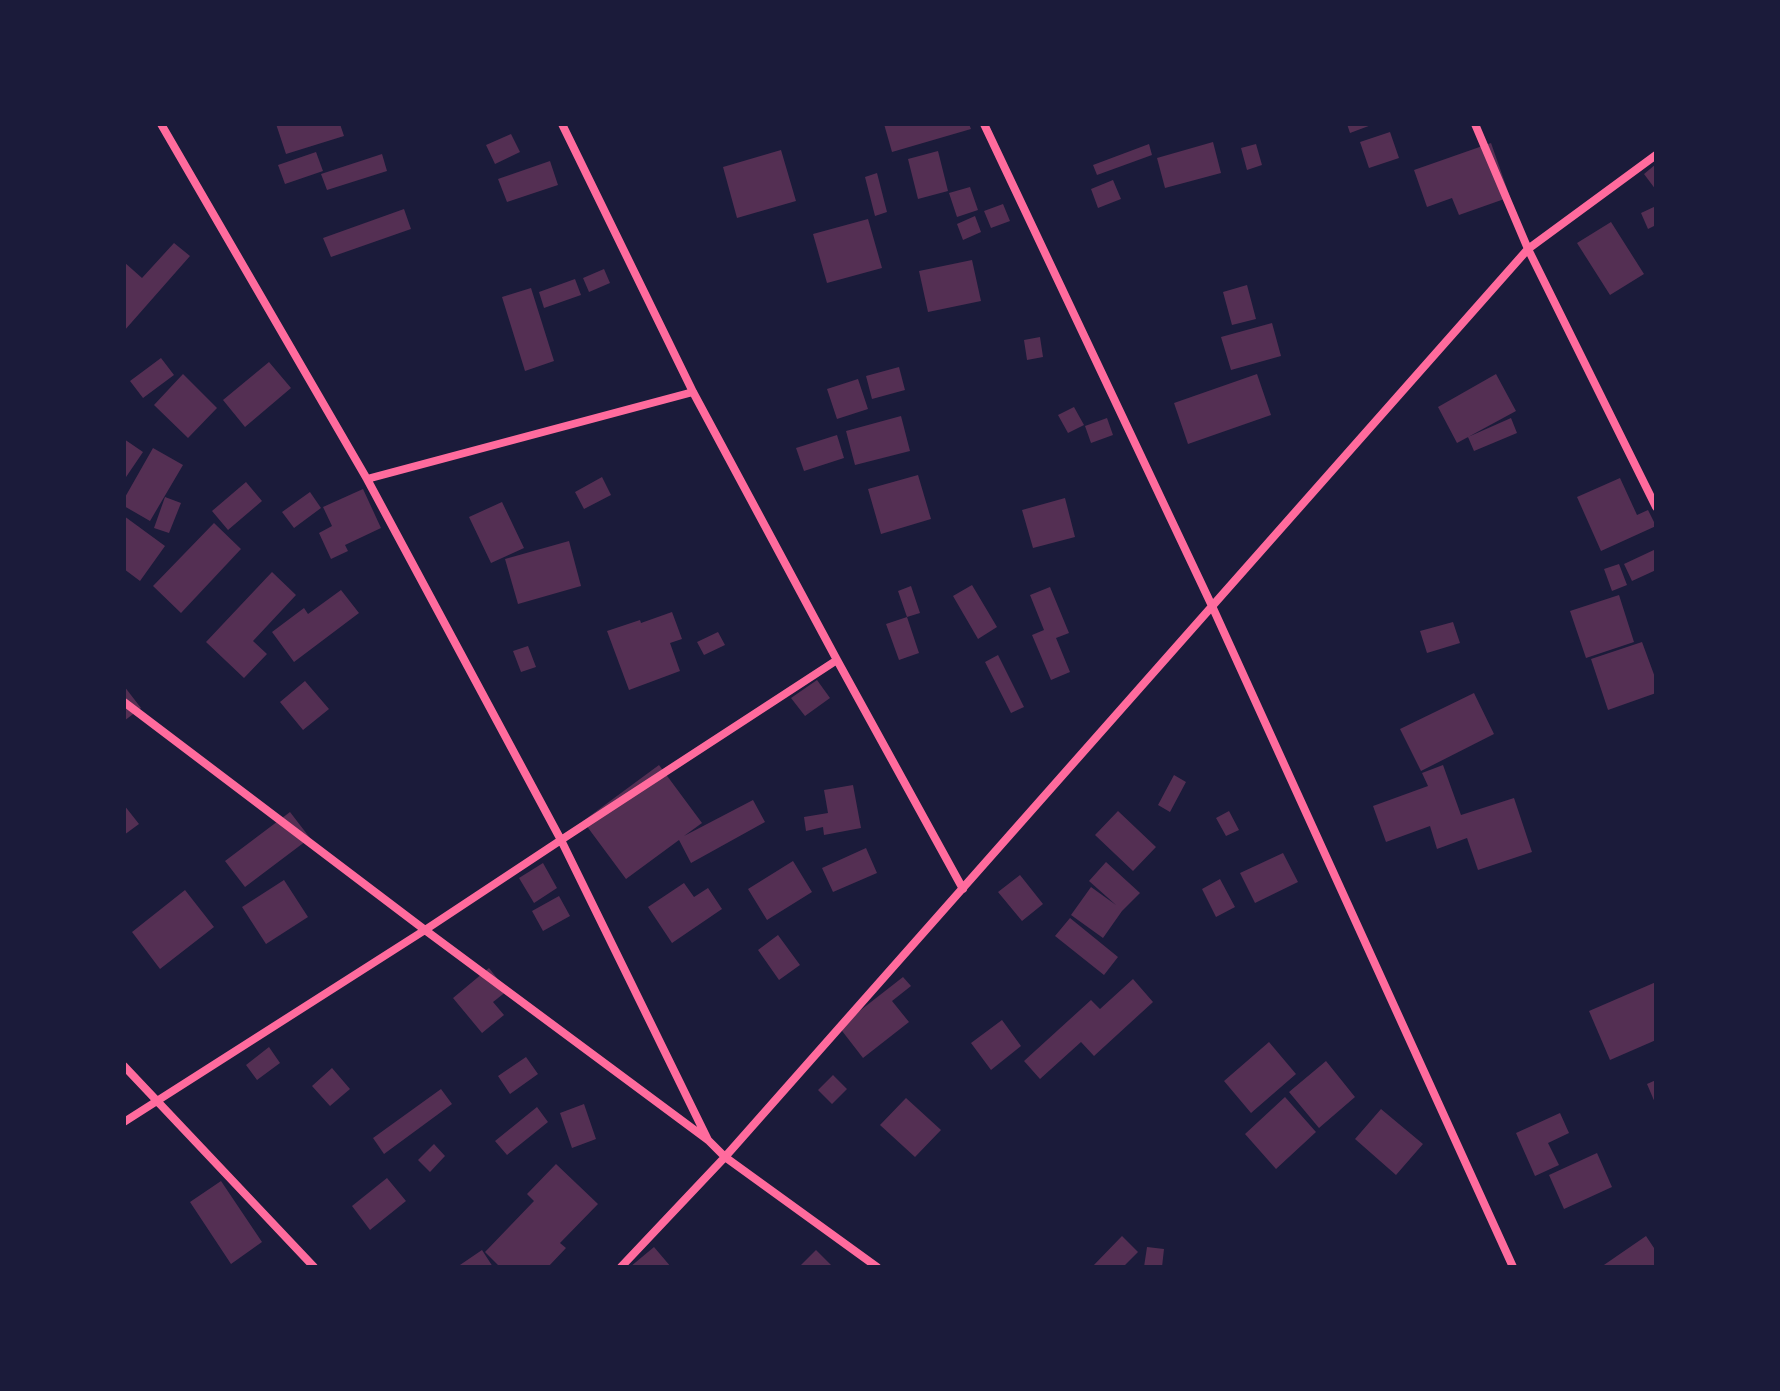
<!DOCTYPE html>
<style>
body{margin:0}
#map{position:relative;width:1780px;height:1391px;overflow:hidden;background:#1b1b3a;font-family:Mulish,sans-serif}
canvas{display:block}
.frame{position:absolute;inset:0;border:126px solid #1b1b3a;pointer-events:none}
</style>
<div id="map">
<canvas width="1780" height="1391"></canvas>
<div class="frame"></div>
</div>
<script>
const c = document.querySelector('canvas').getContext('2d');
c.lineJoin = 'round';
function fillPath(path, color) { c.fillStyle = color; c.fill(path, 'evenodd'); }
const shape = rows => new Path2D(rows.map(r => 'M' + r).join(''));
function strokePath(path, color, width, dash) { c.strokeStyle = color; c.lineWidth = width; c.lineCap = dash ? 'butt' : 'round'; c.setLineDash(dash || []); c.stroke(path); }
fillPath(shape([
 [276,124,340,124,344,136,286,154],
 [884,124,969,124,971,129,892,152],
 [1347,124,1374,124,1350,133],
 [1390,132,1399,158,1369,168,1360,142],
 [511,134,520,152,495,164,486,145],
 [1213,142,1221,173,1165,188,1157,158],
 [1491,143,1510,197,1459,215,1452,198,1427,207,1414,170],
 [1149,144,1152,155,1097,175,1093,165],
 [1256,144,1262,165,1247,170,1241,148],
 [781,150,796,201,737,218,723,167],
 [938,151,948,191,918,199,908,159],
 [316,152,323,171,285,184,278,165],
 [382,154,387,171,327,190,321,174],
 [550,161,558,185,507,202,498,179],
 [1656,164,1656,190,1644,174],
 [877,173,887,212,875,216,865,177],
 [1113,180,1121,199,1098,208,1091,189],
 [970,187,978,210,957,217,949,193],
 [1003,204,1010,221,991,228,984,211],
 [1656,206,1656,225,1648,229,1641,213],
 [404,209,411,229,331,257,323,238],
 [975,216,981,232,963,240,957,224],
 [868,219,882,268,827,283,813,234],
 [1611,222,1644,274,1610,295,1577,243],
 [174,243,190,256,124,331,124,262,142,278],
 [972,260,981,301,928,312,919,271],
 [604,269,610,283,589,292,583,278],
 [575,279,581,295,544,308,539,292],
 [1247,285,1256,319,1232,325,1223,292],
 [531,288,554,361,525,371,502,297],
 [1272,323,1281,356,1231,370,1221,337],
 [1040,337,1043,357,1027,360,1024,340],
 [161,358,174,375,143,398,130,381],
 [269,362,291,388,245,427,223,400],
 [899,367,905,390,872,399,866,376],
 [183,374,217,408,188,438,154,405],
 [1257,374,1271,415,1188,444,1174,403],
 [1496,374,1516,411,1457,443,1438,407],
 [858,379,868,409,837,419,827,389],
 [1074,407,1084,425,1068,433,1058,415],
 [901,416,910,451,855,465,846,431],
 [1107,418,1113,435,1091,443,1085,426],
 [1511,418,1517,433,1474,451,1468,437],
 [837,435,844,458,804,471,796,448],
 [124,439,143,452,124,480],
 [153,448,183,465,150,521,124,506,124,499],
 [918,475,931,519,881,534,868,489],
 [602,477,611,495,584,509,575,492],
 [1620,478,1637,515,1648,510,1656,526,1601,551,1577,497],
 [246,482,262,501,228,530,212,511],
 [363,489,381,528,345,545,348,551,331,559,319,533,332,526,323,507],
 [310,492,321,508,294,528,282,512],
 [165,497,181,503,169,533,154,528],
 [1065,498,1075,537,1033,548,1022,510],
 [502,502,524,548,491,563,469,517],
 [124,516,165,546,140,581,124,569],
 [214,523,241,549,181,613,153,586],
 [569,541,581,586,518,604,505,559],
 [1656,549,1656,570,1632,581,1624,564],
 [1619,564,1627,585,1612,591,1604,569],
 [272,572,296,595,253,641,267,654,244,678,206,642],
 [972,585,997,627,978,639,953,596],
 [911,586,920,613,907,617,919,653,899,660,886,624,907,617,898,591],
 [1050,587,1069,633,1056,638,1070,672,1051,680,1032,635,1044,630,1030,595],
 [341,590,359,613,294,662,272,632,304,608,308,614],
 [1619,595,1634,642,1586,658,1570,611],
 [672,612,682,639,670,643,680,671,629,690,607,631,640,620,641,623],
 [1453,622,1460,643,1427,653,1420,631],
 [718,632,725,645,704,655,697,642],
 [1642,642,1656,680,1656,693,1608,710,1591,659],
 [528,646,536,667,521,672,513,651],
 [998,655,1024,707,1011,713,985,662],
 [817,680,830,698,805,716,791,698],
 [305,681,329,709,303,730,280,702],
 [124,686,141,708,124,721],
 [1474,693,1494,734,1421,771,1400,729],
 [659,765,702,823,684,836,753,800,765,822,691,863,679,840,626,879,583,821],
 [1443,765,1461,815,1514,798,1532,852,1478,870,1467,838,1437,849,1430,826,1386,842,1373,806,1428,786,1422,773],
 [1174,775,1186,782,1170,812,1158,805],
 [853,785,861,828,824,835,823,827,806,831,804,817,828,813,824,790],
 [124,805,139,824,124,835],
 [1118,811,1156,847,1133,871,1095,835],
 [1229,811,1239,830,1226,836,1216,818],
 [290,812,310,838,245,887,225,861],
 [866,848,877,873,833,892,822,868],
 [1283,853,1298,882,1255,903,1240,873],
 [793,861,812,892,767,920,748,889],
 [1106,862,1140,893,1122,911,1103,938,1071,915,1091,887,1116,905,1089,881],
 [543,863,557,888,534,903,519,878],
 [1020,875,1043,904,1022,921,998,892],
 [1220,879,1235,907,1216,917,1202,889],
 [284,880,308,917,266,944,242,907],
 [684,883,694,897,708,888,722,909,672,943,648,907],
 [185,890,214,927,160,969,132,932],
 [559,896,570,916,543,931,532,911],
 [1070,918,1118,957,1104,975,1055,936],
 [778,935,800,965,779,980,758,950],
 [489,968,507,991,493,1002,504,1015,482,1033,453,998],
 [903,977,911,986,892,1001,909,1022,863,1058,839,1027],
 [1133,979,1153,1002,1094,1056,1081,1042,1040,1079,1024,1061,1091,1000,1100,1009],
 [1656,982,1656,1040,1610,1060,1589,1011],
 [1002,1020,1021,1046,991,1070,971,1043],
 [1269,1042,1296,1074,1251,1113,1224,1081],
 [269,1047,280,1063,257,1080,246,1065],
 [526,1057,538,1074,510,1094,498,1076],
 [1326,1061,1355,1097,1319,1128,1289,1092],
 [332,1068,350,1089,330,1106,312,1086],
 [833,1075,847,1089,832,1104,818,1090],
 [1656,1080,1656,1105,1647,1084],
 [441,1089,452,1104,384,1154,373,1138],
 [1285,1097,1316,1132,1276,1169,1245,1134],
 [906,1098,941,1130,915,1157,880,1125],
 [584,1104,596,1139,572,1148,560,1113],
 [537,1107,548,1122,507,1155,495,1141],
 [1381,1109,1423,1144,1396,1175,1355,1139],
 [1560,1113,1569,1133,1548,1143,1559,1165,1535,1176,1516,1133],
 [434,1144,445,1156,430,1172,418,1160],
 [1597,1153,1612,1187,1564,1209,1549,1175],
 [556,1164,598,1204,560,1243,566,1248,548,1267,500,1267,485,1252,534,1201,527,1194],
 [387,1178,406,1201,370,1230,352,1206],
 [221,1181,262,1242,231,1264,190,1202],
 [1122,1236,1138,1252,1123,1267,1092,1267],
 [1646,1236,1656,1251,1656,1267,1601,1267],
 [654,1247,671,1267,630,1267],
 [1147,1247,1164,1249,1162,1267,1144,1267],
 [482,1250,493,1267,457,1267],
 [816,1250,833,1267,799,1267]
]), '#542f53');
strokePath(shape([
 [161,124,367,479,561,840,708,1140],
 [562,124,693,392,837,660,963,889],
 [984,124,1212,606,1513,1267],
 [1475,124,1528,249,1656,507],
 [367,479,693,392],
 [124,702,425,930,708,1140,725,1157,877,1267],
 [124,1066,314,1267],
 [124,1122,425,930,561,840,837,660],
 [621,1267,725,1157,1528,249,1656,155]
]), '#ff6b9d', 8);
</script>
